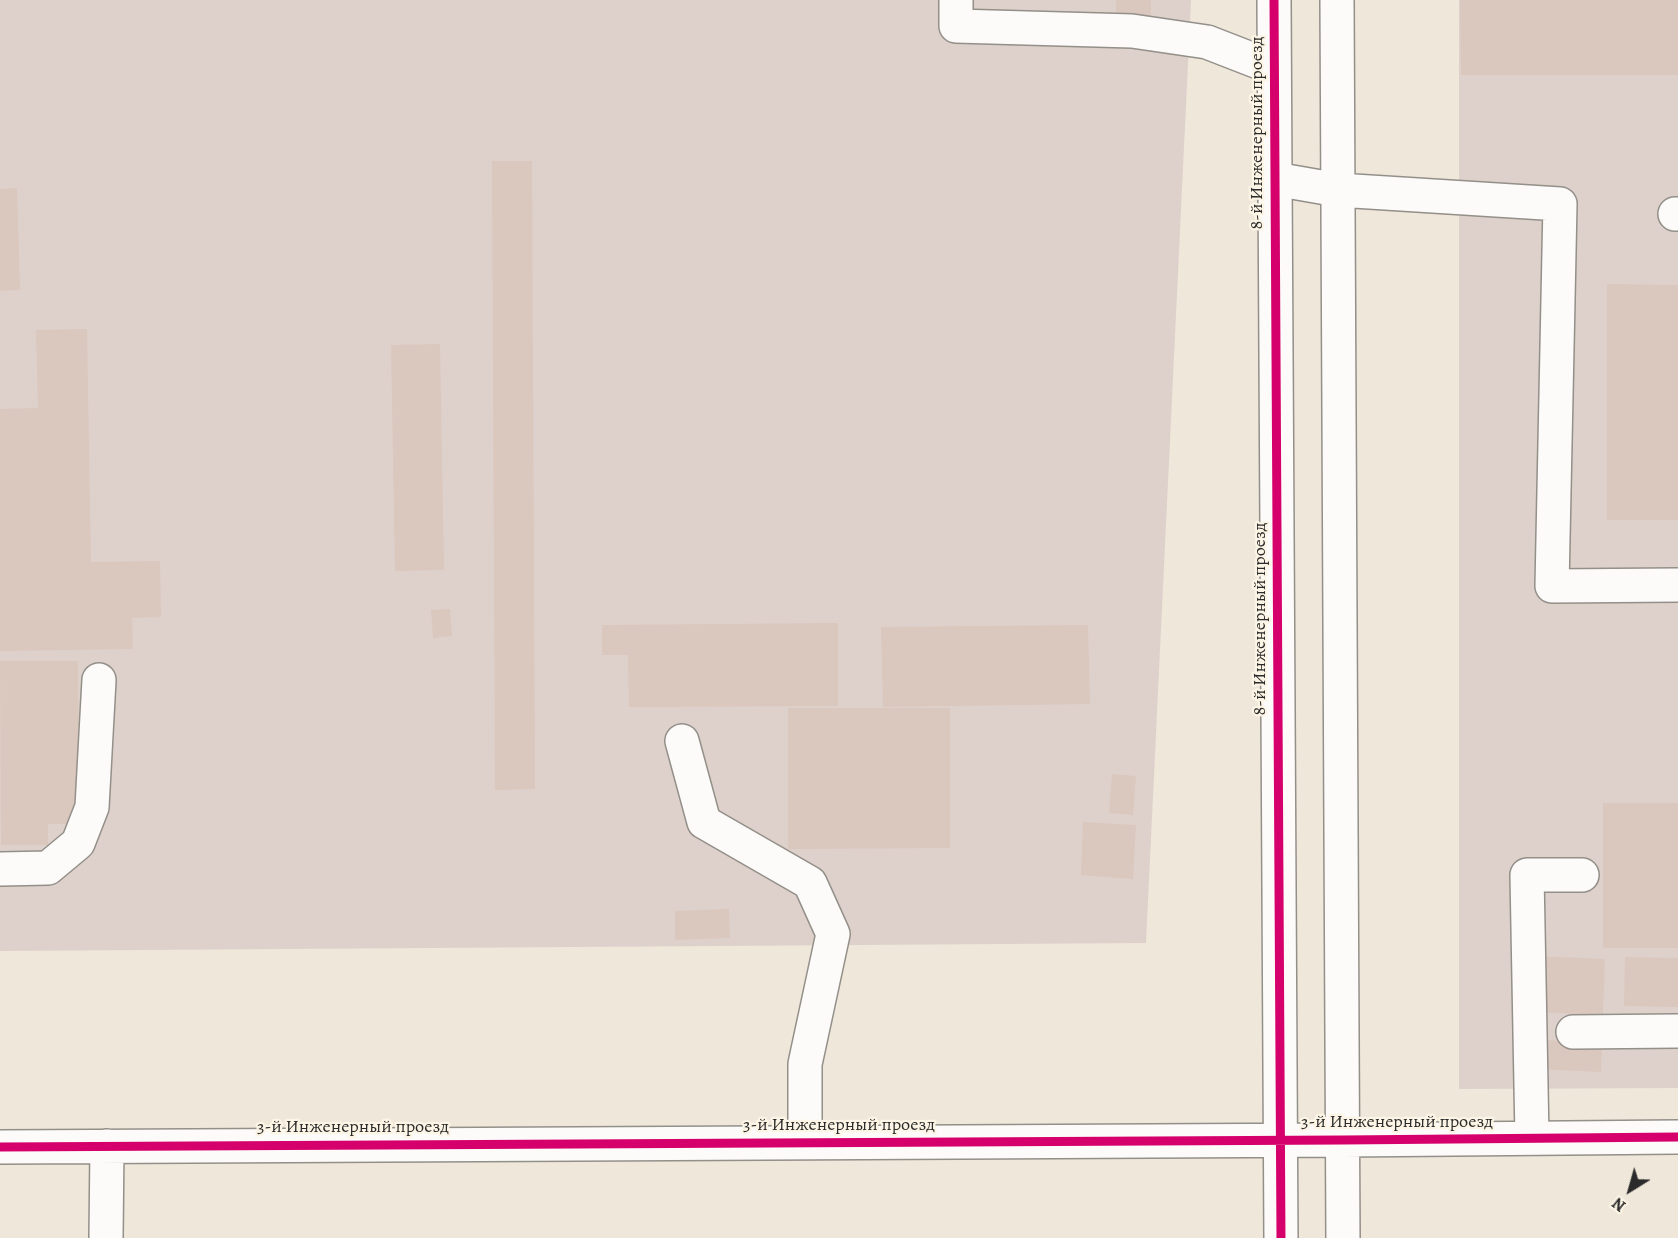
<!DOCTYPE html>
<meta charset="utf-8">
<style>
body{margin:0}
#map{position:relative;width:1678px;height:1238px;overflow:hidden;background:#efe7da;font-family:Alegreya,serif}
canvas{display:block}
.north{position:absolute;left:1600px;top:1160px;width:60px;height:60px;-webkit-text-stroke:4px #fcf5e5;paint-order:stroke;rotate:217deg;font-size:16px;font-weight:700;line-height:24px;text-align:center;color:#2b2b2b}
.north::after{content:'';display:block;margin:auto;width:21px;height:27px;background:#2b2b2b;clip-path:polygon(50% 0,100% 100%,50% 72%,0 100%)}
</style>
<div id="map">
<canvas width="1678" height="1238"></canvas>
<div class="north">N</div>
</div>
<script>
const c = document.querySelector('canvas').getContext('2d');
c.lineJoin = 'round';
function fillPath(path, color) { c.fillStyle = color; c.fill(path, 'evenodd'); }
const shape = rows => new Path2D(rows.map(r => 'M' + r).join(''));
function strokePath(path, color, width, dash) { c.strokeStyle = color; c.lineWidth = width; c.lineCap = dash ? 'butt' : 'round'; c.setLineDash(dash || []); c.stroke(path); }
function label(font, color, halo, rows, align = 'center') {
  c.font = font + ' Alegreya,serif'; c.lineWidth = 4.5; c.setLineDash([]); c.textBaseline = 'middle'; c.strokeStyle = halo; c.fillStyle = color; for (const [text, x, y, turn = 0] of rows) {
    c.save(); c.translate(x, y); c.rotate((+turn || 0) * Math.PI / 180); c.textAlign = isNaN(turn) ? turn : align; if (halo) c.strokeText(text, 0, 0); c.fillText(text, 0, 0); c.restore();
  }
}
fillPath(shape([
 [0,0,1191,0,1146,943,0,951],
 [1459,0,1678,0,1678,1088,1459,1089]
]), '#ded1cb');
fillPath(shape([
 [1116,0,1151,0,1151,16,1116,15],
 [1460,0,1678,0,1678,75,1461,75],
 [492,161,532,161,535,789,495,790],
 [17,188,20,290,0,291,0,189],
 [1607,284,1678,285,1678,520,1607,520],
 [87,329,91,562,160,561,161,617,132,618,133,649,0,651,0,409,38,408,36,330],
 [440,344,444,570,395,571,391,345],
 [450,609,452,636,433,638,431,610],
 [838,623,838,706,629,707,628,655,602,655,602,625],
 [1088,625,1090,704,883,707,881,627],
 [0,661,78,661,79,824,48,824,48,845,1,845],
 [788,708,950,708,950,848,788,849],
 [1112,774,1136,776,1133,815,1109,813],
 [1603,803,1678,803,1678,948,1603,948],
 [1083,822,1136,825,1133,879,1081,875],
 [729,909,730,938,675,940,675,911],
 [1536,956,1605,959,1603,1015,1535,1012],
 [1625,957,1678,958,1678,1007,1624,1006],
 [1537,1040,1602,1042,1601,1072,1536,1069]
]), '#dac7be');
const minor = shape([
 [956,0,956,26,1132,31,1207,42,1274,68],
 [1274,0,1281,1238],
 [1337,0,1343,1238],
 [1275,179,1338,190,1560,204,1552,586,1678,585],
 [1675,214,1678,214],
 [682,741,704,822,810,883,833,934,805,1064,805,1142],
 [0,869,48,868,78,843,92,807,99,680],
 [1573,1032,1678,1031],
 [1532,1138,1527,875,1582,875],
 [0,1147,1343,1140,1678,1137],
 [106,1238,107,1146]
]);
strokePath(minor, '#938f89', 36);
strokePath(minor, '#fdfbf9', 33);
strokePath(shape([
 [1274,0,1281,1238],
 [0,1147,1343,1140,1678,1137]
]), '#d6006c', 9);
label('18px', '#2b2b2b', '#fcf5e5', [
 ["8-й Инженерный проезд",1258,133,-90],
 ["8-й Инженерный проезд",1261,619,-90],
 ["3-й Инженерный проезд",1397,1123],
 ["3-й Инженерный проезд",839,1126],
 ["3-й Инженерный проезд",353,1128]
]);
</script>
